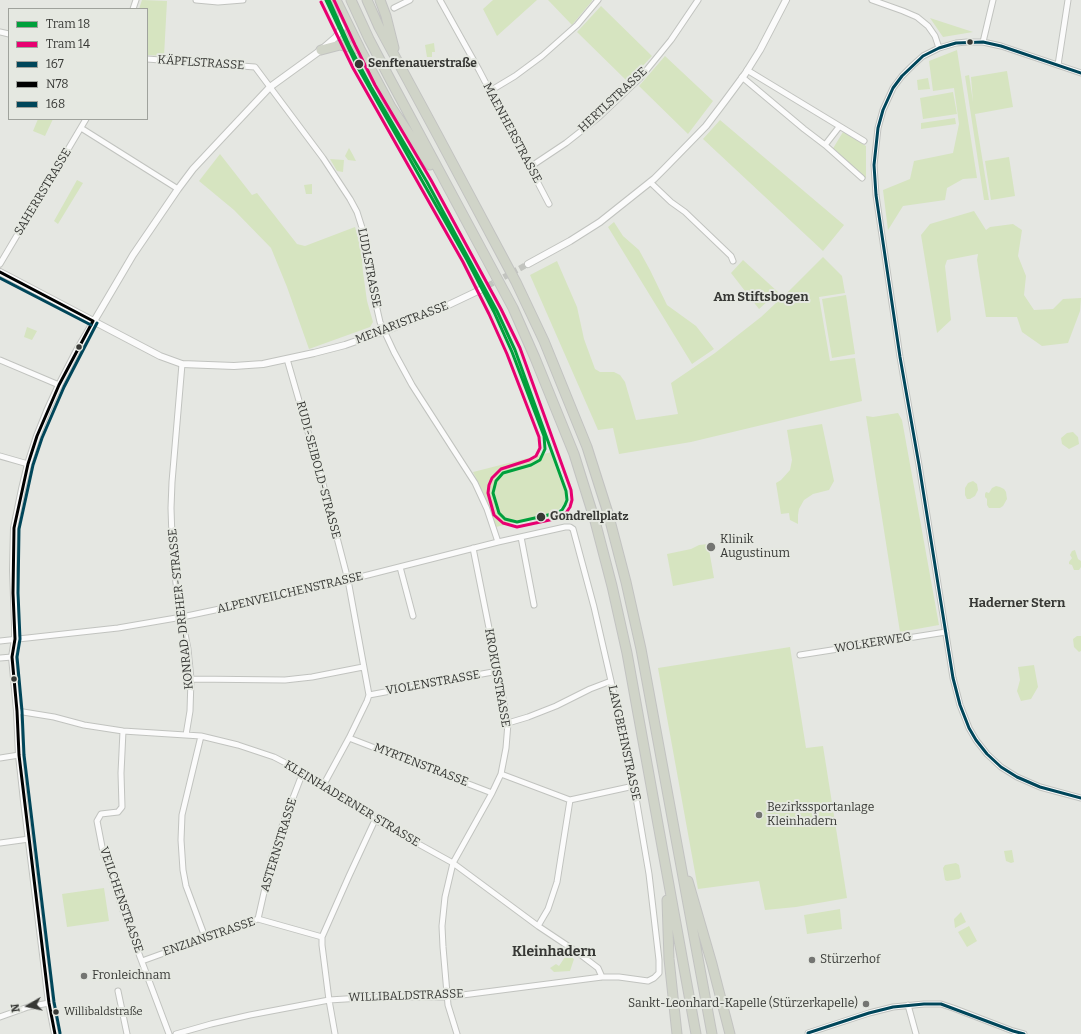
<!DOCTYPE html>
<meta charset="utf-8">
<style>
body{margin:0}
#map{position:relative;width:1081px;height:1034px;overflow:hidden;background:#e5e7e2;font-family:Bitter,serif}
canvas{display:block}
.legend{position:absolute;left:8px;top:8px;width:140px;height:112px;box-sizing:border-box;background:#e5e8e1;border:1px solid #9fa29c;margin:0;padding:5px 7px;list-style:none;font-size:12px;color:#373835}
.legend li{display:flex;align-items:center;gap:8px;height:20px}
.legend b{width:20px;border:1px solid #9fa29c}
.north{position:absolute;left:8px;top:986px;width:40px;height:40px;-webkit-text-stroke:3px #e5e8e1;paint-order:stroke;rotate:261deg;font-size:11px;font-weight:700;line-height:16px;text-align:center;color:#373835}
.north::after{content:'';display:block;margin:auto;width:14px;height:18px;background:#373835;clip-path:polygon(50% 0,100% 100%,50% 72%,0 100%)}
</style>
<div id="map">
<canvas width="1081" height="1034"></canvas>
<ul class="legend">
<li><b style="height:5px;background:#00a03c"></b>Tram 18</li>
<li><b style="height:5px;background:#e80071"></b>Tram 14</li>
<li><b style="height:5px;background:#00465a"></b>167</li>
<li><b style="height:5px;background:#000"></b>N78</li>
<li><b style="height:5px;background:#00465a"></b>168</li>
</ul>
<div class="north">N</div>
</div>
<script>
const c = document.querySelector('canvas').getContext('2d');
c.lineJoin = 'round';
function fillPath(path, color) { c.fillStyle = color; c.fill(path, 'evenodd'); }
const shape = rows => new Path2D(rows.map(r => 'M' + r).join(''));
function strokePath(path, color, width, dash) { c.strokeStyle = color; c.lineWidth = width; c.lineCap = dash ? 'butt' : 'round'; c.setLineDash(dash || []); c.stroke(path); }
function label(font, color, halo, rows, align = 'center') {
  c.font = font + ' Bitter,serif'; c.lineWidth = 4; c.setLineDash([]); c.textBaseline = 'middle'; c.strokeStyle = halo; c.fillStyle = color; for (const [text, x, y, turn = 0] of rows) {
    c.save(); c.translate(x, y); c.rotate((+turn || 0) * Math.PI / 180); c.textAlign = isNaN(turn) ? turn : align; if (halo) c.strokeText(text, 0, 0); c.fillText(text, 0, 0); c.restore();
  }
}
fillPath(shape([
 [142,0,167,1,164,56,147,55,147,9,139,9],
 [325,0,333,0,340,16,341,21,336,24],
 [493,0,537,0,497,36,483,9],
 [548,0,592,0,592,1,572,25],
 [601,6,652,56,628,82,577,32],
 [930,18,973,32,943,37],
 [346,28,354,44,342,43,339,37],
 [434,43,435,52,432,52,432,57,427,57,425,45],
 [957,50,977,178,963,179,947,188,945,200,903,206,888,230,883,190,910,179,914,161,953,153,959,124,954,88,933,91,929,61],
 [665,56,713,101,688,134,639,86],
 [1007,71,1013,107,975,114,989,200,984,200,965,76,969,75,973,102,971,77],
 [928,78,930,89,918,90,917,80],
 [953,92,957,114,923,119,920,98],
 [955,118,956,124,921,129,921,123],
 [38,119,53,119,45,136,33,131],
 [720,120,844,225,823,251,703,139],
 [843,132,866,146,866,178,832,150],
 [349,148,353,155,356,161,348,160,345,156],
 [220,154,252,195,257,193,297,244,305,246,355,227,361,248,363,272,367,301,373,322,370,327,309,349,287,287,271,248,234,210,199,181],
 [1009,157,1015,196,991,200,985,161],
 [330,159,344,160,343,172,337,171],
 [77,180,83,183,58,224,54,221],
 [312,184,312,194,306,194,304,185],
 [974,211,986,230,990,227,1013,224,1022,230,1018,256,1026,276,1024,295,1034,310,1053,309,1063,299,1081,298,1080,311,1068,343,1042,346,1022,332,1017,317,986,317,977,260,978,254,947,260,945,266,951,320,937,333,921,235,930,224],
 [614,222,623,236,639,250,650,270,667,305,696,326,714,349,692,364,608,227],
 [823,257,842,276,845,293,819,297,830,361,855,358,862,401,691,442,619,454,613,428,598,430,530,275,557,261,577,307,584,339,595,369,600,372,614,372,620,375,625,382,636,420,678,414,671,383,715,353,761,317,791,289],
 [743,260,778,292,759,309,731,273],
 [846,295,855,354,832,358,822,299],
 [27,327,37,331,32,340,24,337],
 [898,413,902,420,939,625,900,632,866,416,873,417],
 [822,424,834,481,829,490,813,494,804,500,799,509,798,515,798,524,790,520,789,513,781,514,776,483,781,480,790,470,792,460,787,430],
 [1073,432,1078,437,1079,444,1069,449,1062,444,1061,438,1067,433],
 [552,452,566,495,564,504,556,512,496,527,489,505,473,472],
 [973,481,977,484,978,490,975,496,970,499,967,499,965,495,965,488,968,483],
 [996,486,1000,487,1004,489,1006,492,1007,499,1003,506,1000,508,989,508,987,505,987,499,985,497,985,494,986,492,989,493,992,488],
 [708,544,714,578,673,586,667,554,691,549,699,545],
 [1075,550,1078,559,1081,561,1081,567,1079,570,1074,570,1072,565,1069,564,1069,562,1072,558,1070,555,1072,551],
 [1077,636,1081,636,1081,651,1079,652,1074,647,1073,639],
 [790,647,806,748,823,746,847,898,796,907,765,910,759,881,698,889,658,668],
 [1034,665,1038,687,1031,699,1021,701,1017,691,1020,680,1018,667],
 [1012,850,1014,862,1011,863,1006,861,1004,851],
 [956,863,959,865,961,877,959,879,947,881,945,880,943,868,945,865],
 [104,888,109,921,67,927,62,894],
 [840,909,842,929,807,934,804,915],
 [961,912,966,922,955,928,954,919],
 [969,926,977,941,967,947,958,932],
 [567,954,574,959,570,971,554,972,550,968,556,964,559,966]
]), '#d6e4c0');
strokePath(shape([
 [480,290,528,264]
]), '#c2c4bf', 6, [6, 3]);
const minor = shape([
 [196,0,218,2,243,0],
 [440,0,479,70,549,204],
 [872,0,903,11,917,17,928,26,935,36,939,48],
 [394,8,410,0],
 [133,9,136,0],
 [0,32,9,34],
 [983,42,993,0],
 [147,59,255,67,323,158,350,199,357,212,364,234,375,300,380,322,394,352,412,385,475,483,487,509,498,542],
 [1058,65,1068,0],
 [747,70,864,141],
 [1081,73,1001,46,983,42,967,42,956,43,939,48,923,56,913,65,902,76,893,88,883,110,878,128,874,165,876,195,900,357,919,465,953,678,960,705,969,728,976,740,987,754,1001,767,1017,777,1040,787,1081,798],
 [742,77,804,129,825,145,862,178],
 [490,91,515,76,542,56,577,25,598,0],
 [81,128,178,189],
 [825,145,839,127],
 [530,167,566,143,599,117,640,78,671,40,698,0],
 [650,182,671,202,685,212,731,256,733,261],
 [0,264,86,119],
 [287,359,323,484,348,580,369,695,367,701,349,738,324,784],
 [0,360,59,385],
 [182,364,172,482,171,508,172,538,175,575,178,599,188,649,191,679,190,711,186,735],
 [0,456,28,464],
 [521,537,534,605],
 [400,567,413,616],
 [0,641,118,628,182,617,248,603,348,580,498,542,565,527,570,527,573,529,594,607,611,681,634,786,649,874,659,960,659,973,654,978,648,981,619,977,602,977,447,997,378,997,329,1000,250,1015,211,1024,176,1034],
 [800,655,946,632],
 [0,658,12,657],
 [191,679,285,680,312,677,363,667],
 [369,695,498,671],
 [17,711,54,717,84,725,123,731,201,736,238,745,274,757,303,772,324,784,375,820,453,863,538,926,577,952,598,968,602,977],
 [508,723,528,717,556,706,590,689,611,681],
 [123,731,121,773,122,807,118,812,101,814,97,821,103,852,127,922,169,1034],
 [201,736,182,815,181,840,183,870,186,886,205,937],
 [349,738,492,793],
 [0,758,19,755],
 [501,774,570,800,634,786],
 [0,843,29,839],
 [258,919,272,857,281,829,303,772],
 [538,926,548,909,557,882,570,800],
 [142,961,258,919,322,937],
 [118,991,127,1034],
 [908,1005,916,1034],
 [0,1017,28,1007,49,1003],
 [335,1034,329,1000,322,945,322,937,349,876,375,820],
 [457,1034,448,1005,443,947,442,926,445,897,453,863,492,793,501,774,506,748,508,723,473,548],
 [808,1034,808,1033,869,1013,893,1007,924,1004,941,1004,953,1008,1013,1031,1024,1034]
]);
const tertiary = shape([
 [528,264,570,241,600,222,654,179,665,168,706,126,725,101,745,74,760,50,786,0],
 [0,272,160,356,182,364,234,366,263,364,314,353,345,345,385,331,442,308,480,290],
 [55,1034,49,1003,24,801,19,755,17,711,12,657,15,639,15,625,13,570,14,528,22,489,28,464,37,436,47,411,59,385,77,350,133,255,178,189,193,169,222,138,270,87,321,50,336,37,342,28,343,22,342,17]
]);
const motorway = shape([
 [351,0,369,39,391,81,513,308,535,358,574,454,595,521,612,586,627,653,696,1034],
 [367,0,379,27,438,136,516,282,544,341,587,447,608,513,626,582,641,649,712,1034],
 [380,0,386,16,394,48],
 [337,2,360,49,391,107,430,165],
 [321,50,340,45,360,49],
 [688,881,712,964,730,1034],
 [667,900,669,959,677,1034]
]);
strokePath(minor, '#c1c3bf', 7);
strokePath(tertiary, '#c1c3bf', 8);
strokePath(motorway, '#c2c3c1', 11);
strokePath(minor, '#fbfbfb', 5);
strokePath(tertiary, '#fbfbfb', 6);
strokePath(motorway, '#d0d4c8', 9);
strokePath(shape([
 [1081,73,1001,46,983,42,956,43,939,48,923,56,902,76,893,88,883,110,878,128,874,165,876,195,900,357,919,465,953,678,960,705,969,728,976,740,987,754,1001,767,1017,777,1040,787,1081,798],
 [808,1034,808,1033,869,1013,893,1007,924,1004,941,1004,1013,1031,1024,1034]
]), '#00465a', 3);
strokePath(shape([
 [0,272,93,321],
 [55,1034,49,1003,19,755,17,711,12,657,15,639,13,593,14,528,28,464,37,436,59,385,93,321]
]), '#000', 3);
strokePath(shape([
 [0,278,91,325],
 [60,1033,54,1002,24,755,22,711,17,657,20,639,18,593,19,529,33,465,42,438,64,387,97,323]
]), '#00465a', 3);
strokePath(shape([
 [326,0,357,66,467,260,494,312,512,352,544,436,545,449,540,460,531,465,503,473,496,481,493,493,499,513,505,519,517,522,557,513,562,510,565,505,567,500,566,491,515,350,497,311,427,182,371,87,350,47,329,0]
]), '#00a03c', 3);
strokePath(shape([
 [321,2,353,68,463,262,489,314,507,354,539,437,540,448,536,456,529,460,501,469,492,478,489,485,488,493,494,515,503,523,517,527,559,518,566,513,570,507,572,500,571,490,520,348,501,309,431,180,375,85,355,45,334,0]
]), '#e80071', 3);
for (const [x, y, r, color] of [
 [970,42,3.5,"#373835"],
 [359,64,5,"#373835"],
 [79,347,3.5,"#373835"],
 [541,517,5,"#373835"],
 [711,547,5,"#747572"],
 [14,679,3.5,"#373835"],
 [759,815,4,"#747572"],
 [812,960,4,"#747572"],
 [84,976,4,"#747572"],
 [866,1004,4,"#747572"],
 [56,1012,3.5,"#373835"]
]) { const dot = new Path2D(); dot.arc(x, y, r, 0, 2 * Math.PI); c.fillStyle = color; c.fill(dot); strokePath(dot, '#e5e8e1', 1.5); }
label('11px', '#373835', '#e5e8e1', [
 ["Willibaldstraße",64,1012]
], 'left');
label('12px', '#373835', '#e5e8e1', [
 ["KÄPFLSTRASSE",201,63,4],
 ["HERTLSTRASSE",613,100,-43],
 ["MAENHERSTRASSE",512,133,62],
 ["SAHERRSTRASSE",43,192,-59],
 ["LUDLSTRASSE",369,268,79],
 ["MENARISTRASSE",402,323,-21],
 ["RUDI-SEIBOLD-STRASSE",318,470,75],
 ["ALPENVEILCHENSTRASSE",290,593,-13],
 ["KONRAD-DREHER-STRASSE",181,609,-96],
 ["WOLKERWEG",873,643,-9],
 ["KROKUSSTRASSE",497,678,80],
 ["VIOLENSTRASSE",433,683,-10],
 ["LANGBEHNSTRASSE",624,743,78],
 ["MYRTENSTRASSE",421,765,21],
 ["KLEINHADERNER STRASSE",352,804,31],
 ["ASTERNSTRASSE",279,845,-73],
 ["VEILCHENSTRASSE",121,900,71],
 ["ENZIANSTRASSE",209,937,-19],
 ["WILLIBALDSTRASSE",406,996,-2]
]);
label('bold 12px', '#373835', '#e5e8e1', [
 ["Senftenauerstraße",368,64],
 ["Gondrellplatz",550,517]
], 'left');
label('12px', '#373835', '#e5e8e1', [
 ["Klinik",720,540],
 ["Augustinum",720,554],
 ["Bezirkssportanlage",767,808],
 ["Kleinhadern",767,822],
 ["Stürzerhof",820,960],
 ["Fronleichnam",92,976],
 ["Sankt-Leonhard-Kapelle (Stürzerkapelle)",858,1004,"right"]
], 'left');
label('bold 13px', '#373835', '#e5e8e1', [
 ["Am Stiftsbogen",761,297],
 ["Haderner Stern",1017,603]
]);
label('bold 14px', '#373835', '#e5e8e1', [
 ["Kleinhadern",554,952]
]);
</script>
